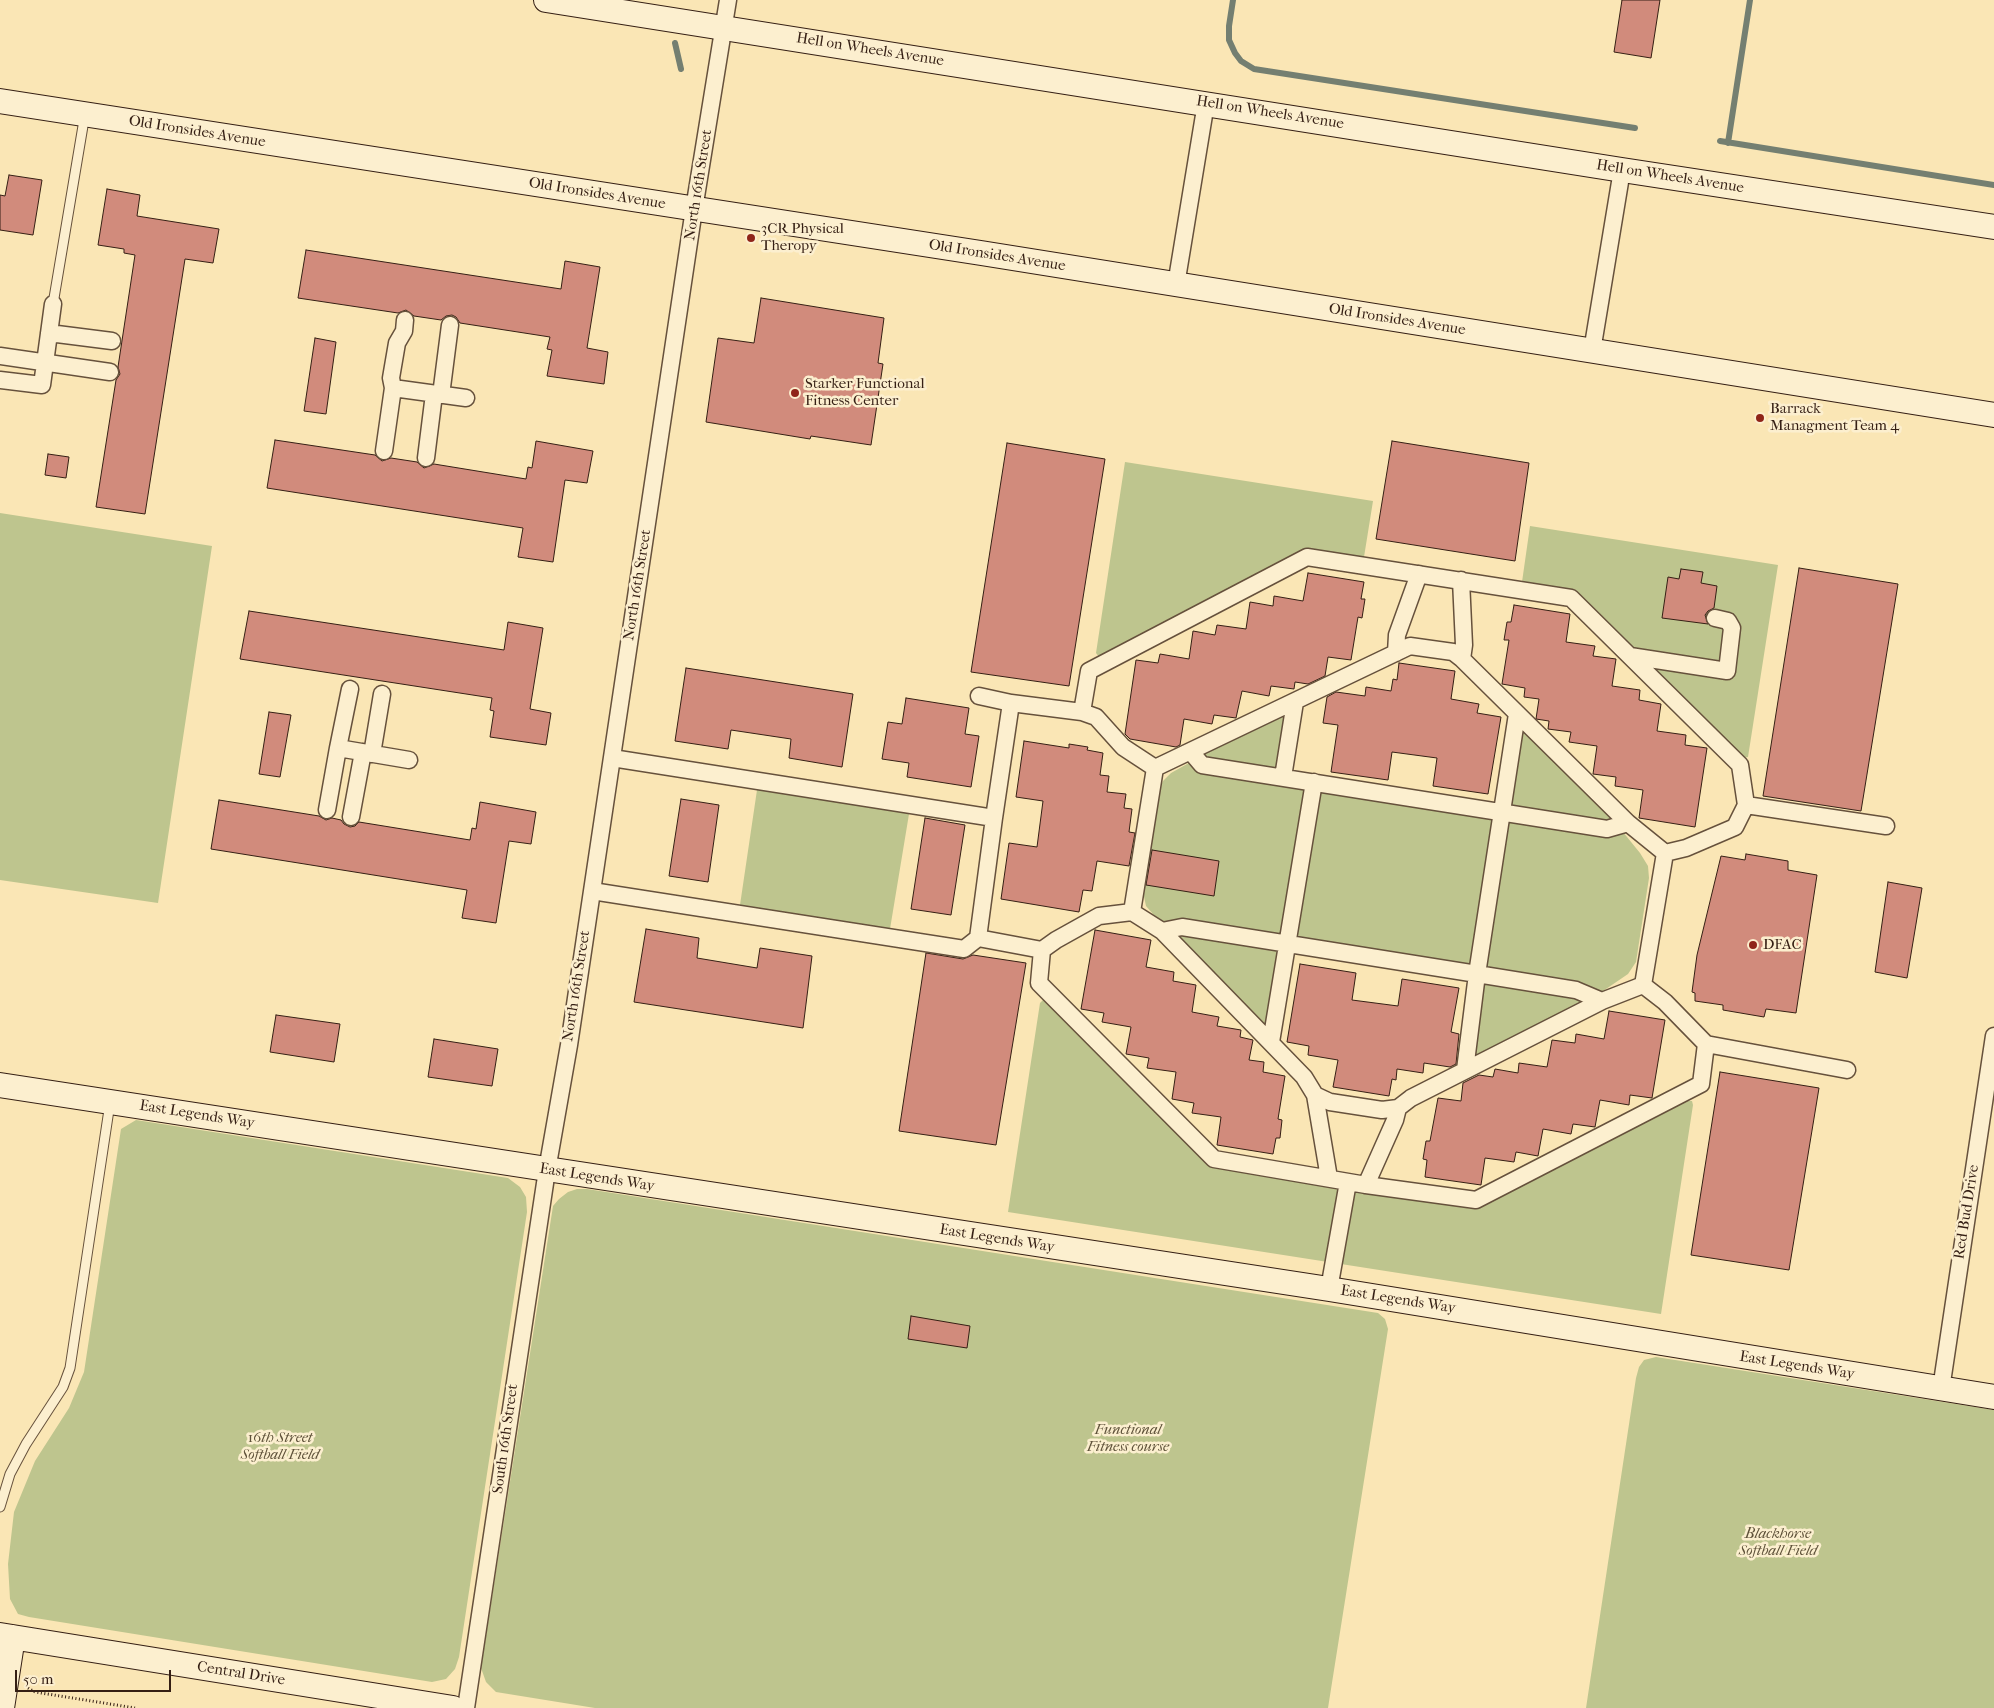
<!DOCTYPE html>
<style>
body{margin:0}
#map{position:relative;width:1994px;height:1708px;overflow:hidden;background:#fae6b5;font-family:"IM FELL French Canon",serif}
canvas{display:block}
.scale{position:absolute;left:15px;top:1670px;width:156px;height:22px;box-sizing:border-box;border:2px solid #351f14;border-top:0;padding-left:6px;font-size:15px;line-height:18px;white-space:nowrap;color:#351f14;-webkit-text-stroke:4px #fcefcf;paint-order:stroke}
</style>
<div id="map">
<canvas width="1994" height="1708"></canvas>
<div class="scale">50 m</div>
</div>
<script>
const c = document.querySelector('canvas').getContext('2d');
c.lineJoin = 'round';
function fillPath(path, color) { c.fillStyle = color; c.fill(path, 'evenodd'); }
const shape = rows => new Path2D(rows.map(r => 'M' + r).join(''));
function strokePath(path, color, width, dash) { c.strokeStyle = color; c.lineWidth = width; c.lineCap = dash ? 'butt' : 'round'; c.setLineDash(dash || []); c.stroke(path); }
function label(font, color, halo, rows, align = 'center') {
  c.font = font + ' "IM FELL French Canon",serif'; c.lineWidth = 5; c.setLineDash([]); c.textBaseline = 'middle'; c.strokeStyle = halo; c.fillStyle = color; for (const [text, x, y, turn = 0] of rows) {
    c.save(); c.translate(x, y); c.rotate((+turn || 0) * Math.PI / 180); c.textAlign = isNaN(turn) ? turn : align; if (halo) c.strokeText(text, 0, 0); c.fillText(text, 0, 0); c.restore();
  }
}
fillPath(shape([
 [1125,462,1373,501,1364,557,1309,550,1099,657,1096,653],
 [0,513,212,546,158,903,0,880],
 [1530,526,1778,565,1748,757,1743,758,1571,591,1522,582],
 [1281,716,1285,716,1276,785,1506,821,1522,732,1527,733,1610,816,1640,853,1648,866,1649,878,1636,962,1628,974,1581,1006,1476,1058,1473,1057,1485,970,1282,938,1267,1028,1178,943,1146,906,1143,892,1159,789,1163,781,1171,773,1205,754],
 [761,787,906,811,909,814,890,929,741,908,740,905,757,790],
 [1044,999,1216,1168,1473,1209,1687,1101,1692,1101,1693,1105,1661,1314,1008,1212,1040,1003],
 [136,1120,508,1178,520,1187,526,1197,527,1212,459,1657,455,1669,446,1679,432,1682,29,1617,18,1614,10,1599,8,1564,14,1512,35,1461,69,1408,84,1372,121,1129],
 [577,1189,587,1189,1378,1313,1385,1319,1388,1329,1328,1708,595,1708,496,1692,486,1682,481,1668,553,1206,559,1199,568,1192],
 [1656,1357,1994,1410,1994,1708,1586,1708,1636,1378,1639,1367,1644,1360]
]), '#bec58e');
strokePath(shape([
 [1233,0,1229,26,1229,40,1235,53,1241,61,1254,69,1635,128],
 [675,43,681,69],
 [1720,141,1994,185],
 [1728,143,1750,0]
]), '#747f71', 6);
const building = shape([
 [1622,0,1660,0,1651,58,1614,52,1622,0],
 [9,175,42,180,33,235,0,230,0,195,5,196,9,175],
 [107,189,140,195,137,216,219,229,213,263,185,259,145,514,96,507,116,380,120,374,118,367,135,255,124,253,124,249,98,245,107,189],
 [306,250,561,289,565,261,600,267,587,348,608,352,604,384,547,376,552,350,547,349,550,337,460,323,456,317,452,315,446,316,441,320,414,316,406,310,398,313,298,298,306,250],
 [761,298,884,318,878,363,883,364,871,445,811,436,810,439,706,422,718,338,754,343,761,298],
 [315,338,336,342,326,414,304,411,315,338],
 [275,440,375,455,382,461,391,458,417,462,424,468,434,464,526,479,528,467,532,468,536,441,593,451,587,483,565,480,553,562,518,557,523,528,267,488,275,440],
 [1392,441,1529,463,1515,561,1376,539,1392,441],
 [1007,443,1105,459,1069,686,971,672,1007,443],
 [48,454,69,457,66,478,45,475,48,454],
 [1799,568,1898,584,1861,811,1763,796,1799,568],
 [1681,569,1703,572,1701,583,1717,586,1714,608,1708,611,1705,615,1708,624,1662,618,1668,577,1679,579,1681,569],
 [1308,573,1364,582,1361,599,1365,599,1362,618,1358,617,1351,660,1328,657,1325,676,1308,684,1295,682,1294,689,1271,686,1269,696,1242,691,1236,718,1214,715,1212,724,1184,719,1180,745,1176,747,1130,739,1125,734,1136,660,1158,663,1160,654,1189,659,1193,631,1215,635,1217,625,1246,629,1250,602,1273,606,1274,596,1303,601,1308,573],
 [1514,605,1570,614,1566,642,1595,646,1593,656,1616,659,1612,686,1640,690,1639,700,1661,704,1657,731,1686,735,1685,745,1707,748,1695,827,1639,818,1643,790,1615,786,1616,777,1593,774,1597,746,1569,742,1571,732,1548,729,1549,721,1536,719,1539,699,1524,697,1525,688,1502,684,1509,640,1504,640,1507,622,1511,622,1514,605],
 [249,611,504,650,508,622,543,628,530,709,551,713,546,745,490,737,494,711,490,710,492,698,240,659,249,611],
 [1399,663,1455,671,1451,699,1479,704,1477,713,1501,717,1488,794,1433,786,1437,758,1392,752,1388,780,1331,772,1338,725,1323,723,1327,697,1336,692,1365,696,1366,687,1391,691,1393,679,1397,680,1399,663],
 [686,668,853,694,842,767,789,758,791,739,731,730,728,749,675,741,686,668],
 [906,698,969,708,965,734,979,736,971,787,907,777,909,763,882,759,888,722,902,724,906,698],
 [269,712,291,715,280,777,259,774,269,712],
 [1024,741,1069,748,1069,744,1088,747,1087,750,1103,753,1100,775,1109,776,1107,792,1126,794,1124,808,1132,809,1129,832,1135,833,1129,866,1097,861,1092,891,1083,890,1079,912,1001,899,1009,843,1037,847,1043,801,1016,797,1024,741],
 [681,799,719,805,708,882,669,876,681,799],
 [219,800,319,816,326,820,332,818,341,820,344,824,350,827,355,826,359,822,470,840,472,828,476,829,480,802,536,812,531,844,509,841,496,923,462,918,467,890,211,849,219,800],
 [925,818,965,825,951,915,911,909,925,818],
 [1152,850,1219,861,1214,896,1146,885,1152,850],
 [1746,854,1788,861,1788,870,1817,875,1796,1013,1766,1009,1764,1017,1723,1010,1723,1005,1695,1001,1695,993,1692,992,1697,955,1721,856,1745,860,1746,854],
 [1888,882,1922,888,1907,978,1875,972,1888,882],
 [646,929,699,938,697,958,757,968,760,948,812,956,803,1028,634,1002,646,929],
 [1095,930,1151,940,1146,967,1174,972,1173,981,1196,985,1192,1012,1219,1017,1217,1026,1241,1030,1240,1037,1253,1040,1249,1060,1264,1062,1263,1072,1285,1076,1278,1119,1282,1120,1280,1138,1276,1138,1273,1154,1217,1145,1221,1117,1192,1113,1194,1103,1172,1099,1176,1072,1147,1068,1149,1058,1126,1054,1131,1027,1102,1022,1104,1013,1081,1009,1095,930],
 [926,953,963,959,973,955,1026,963,996,1145,899,1131,926,953],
 [1300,964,1356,973,1352,1000,1398,1006,1402,979,1459,988,1451,1032,1459,1034,1456,1064,1450,1067,1424,1063,1423,1073,1397,1069,1396,1080,1392,1079,1389,1096,1333,1087,1338,1060,1308,1055,1309,1046,1287,1042,1300,964],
 [1609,1011,1665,1020,1652,1098,1630,1095,1629,1105,1600,1100,1595,1127,1573,1124,1571,1134,1543,1129,1538,1156,1516,1152,1514,1162,1485,1158,1481,1185,1425,1177,1427,1160,1423,1159,1426,1141,1430,1141,1438,1098,1461,1101,1463,1083,1479,1075,1493,1077,1495,1069,1518,1073,1519,1063,1547,1067,1552,1040,1575,1043,1576,1034,1604,1039,1609,1011],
 [276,1015,340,1024,334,1062,270,1052,276,1015],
 [434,1039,498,1049,492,1086,428,1077,434,1039],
 [1720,1072,1819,1088,1789,1270,1691,1255,1720,1072],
 [911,1316,970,1326,967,1348,908,1339,911,1316]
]);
fillPath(building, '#d18b7c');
strokePath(building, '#351f14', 1);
const lane = shape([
 [53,304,85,114],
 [0,1507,10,1474,26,1444,63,1387,70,1368,110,1103]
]);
const street = shape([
 [1176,285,1206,103],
 [49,333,112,341],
 [1592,351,1622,170],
 [0,356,110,372],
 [0,380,42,385,53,304],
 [393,388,391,378,397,343,404,331,405,320],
 [441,395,450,325],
 [384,451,393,388,466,398],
 [426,458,434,394],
 [1461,580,1464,645,1462,659],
 [1410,646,1453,652,1462,659,1628,823,1665,853,1643,985,1602,1001,1411,1098,1398,1108,1382,1110,1330,1102,1315,1095,1304,1077,1162,931,1132,912,1155,768,1410,646],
 [1396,653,1397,635,1419,574],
 [1630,656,1727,671,1732,628,1728,621,1715,618],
 [350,689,338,748,409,760],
 [979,696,1011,703],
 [1191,752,1202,765,1607,829,1628,823],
 [372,754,382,694],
 [612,758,994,818,978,938,1042,950],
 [1155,768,1123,747,1096,717,1082,712,1089,671,1307,557,1571,598,1740,765,1746,805,1735,827,1686,848,1665,853],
 [1283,777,1295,702],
 [1746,805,1886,826],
 [327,810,338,748],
 [351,817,363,752],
 [994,818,1011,703,1082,712],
 [592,891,964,949,978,938],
 [1132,912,1099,916,1056,940,1042,950,1039,983,1214,1159,1366,1185,1476,1200,1701,1084,1706,1044,1665,1002,1643,985],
 [1162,931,1182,927,1477,974,1576,990,1602,1001],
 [1271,1042,1314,782],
 [1706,1044,1847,1070],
 [1465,1070,1477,974,1517,714],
 [1315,1095,1329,1178],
 [1366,1185,1395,1120,1398,1108],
 [1329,1289,1348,1182],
 [1941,1389,1994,1036],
 [466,1708,547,1170,569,1045,694,209,728,0]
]);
const secondary = shape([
 [546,0,1622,170,1994,227],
 [0,101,981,253,1994,415],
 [0,1085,1329,1289,1994,1397],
 [0,1635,453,1708],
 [2,1708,13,1637]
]);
strokePath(lane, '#66513c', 11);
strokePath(street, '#66513c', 19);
strokePath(secondary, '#351f14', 26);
strokePath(shape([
 [28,1688,35,1692,135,1708]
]), '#351f14', 3, [1, 2.5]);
strokePath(lane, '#fcefcf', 9);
strokePath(street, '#fcefcf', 16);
strokePath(secondary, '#fcefcf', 24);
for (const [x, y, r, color] of [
 [751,238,5,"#8f2418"],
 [795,393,5,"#8f2418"],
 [1760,418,5,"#8f2418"],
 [1753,945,5,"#8f2418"]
]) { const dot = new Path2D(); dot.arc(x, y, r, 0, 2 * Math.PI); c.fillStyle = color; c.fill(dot); strokePath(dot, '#fcefcf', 2); }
label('15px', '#351f14', '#fcefcf', [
 ["Hell on Wheels Avenue",870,50,9],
 ["Hell on Wheels Avenue",1270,113,9],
 ["Old Ironsides Avenue",197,132,9],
 ["Hell on Wheels Avenue",1670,177,9],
 ["North 16th Street",699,185,-81],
 ["Old Ironsides Avenue",597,194,9],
 ["Old Ironsides Avenue",997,256,9],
 ["Old Ironsides Avenue",1397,320,9],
 ["North 16th Street",638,585,-81],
 ["North 16th Street",577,986,-81],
 ["East Legends Way",197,1115,9],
 ["East Legends Way",597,1178,9],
 ["Red Bud Drive",1967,1212,-81],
 ["East Legends Way",997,1239,9],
 ["East Legends Way",1398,1300,9],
 ["East Legends Way",1797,1366,9],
 ["South 16th Street",506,1439,-82],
 ["Central Drive",241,1674,9]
]);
label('15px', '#351f14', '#fcefcf', [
 ["3CR Physical",761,229],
 ["Theropy",761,246],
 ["Starker Functional",805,384],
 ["Fitness Center",805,401],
 ["Barrack",1770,409],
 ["Managment Team 4",1770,426],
 ["DFAC",1763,945]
], 'left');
label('italic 15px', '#5e5139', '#fcefcf', [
 ["Functional",1128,1430],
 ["Fitness course",1128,1447],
 ["16th Street",280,1438],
 ["Softball Field",280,1455],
 ["Blackhorse",1778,1534],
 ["Softball Field",1778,1551]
]);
</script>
